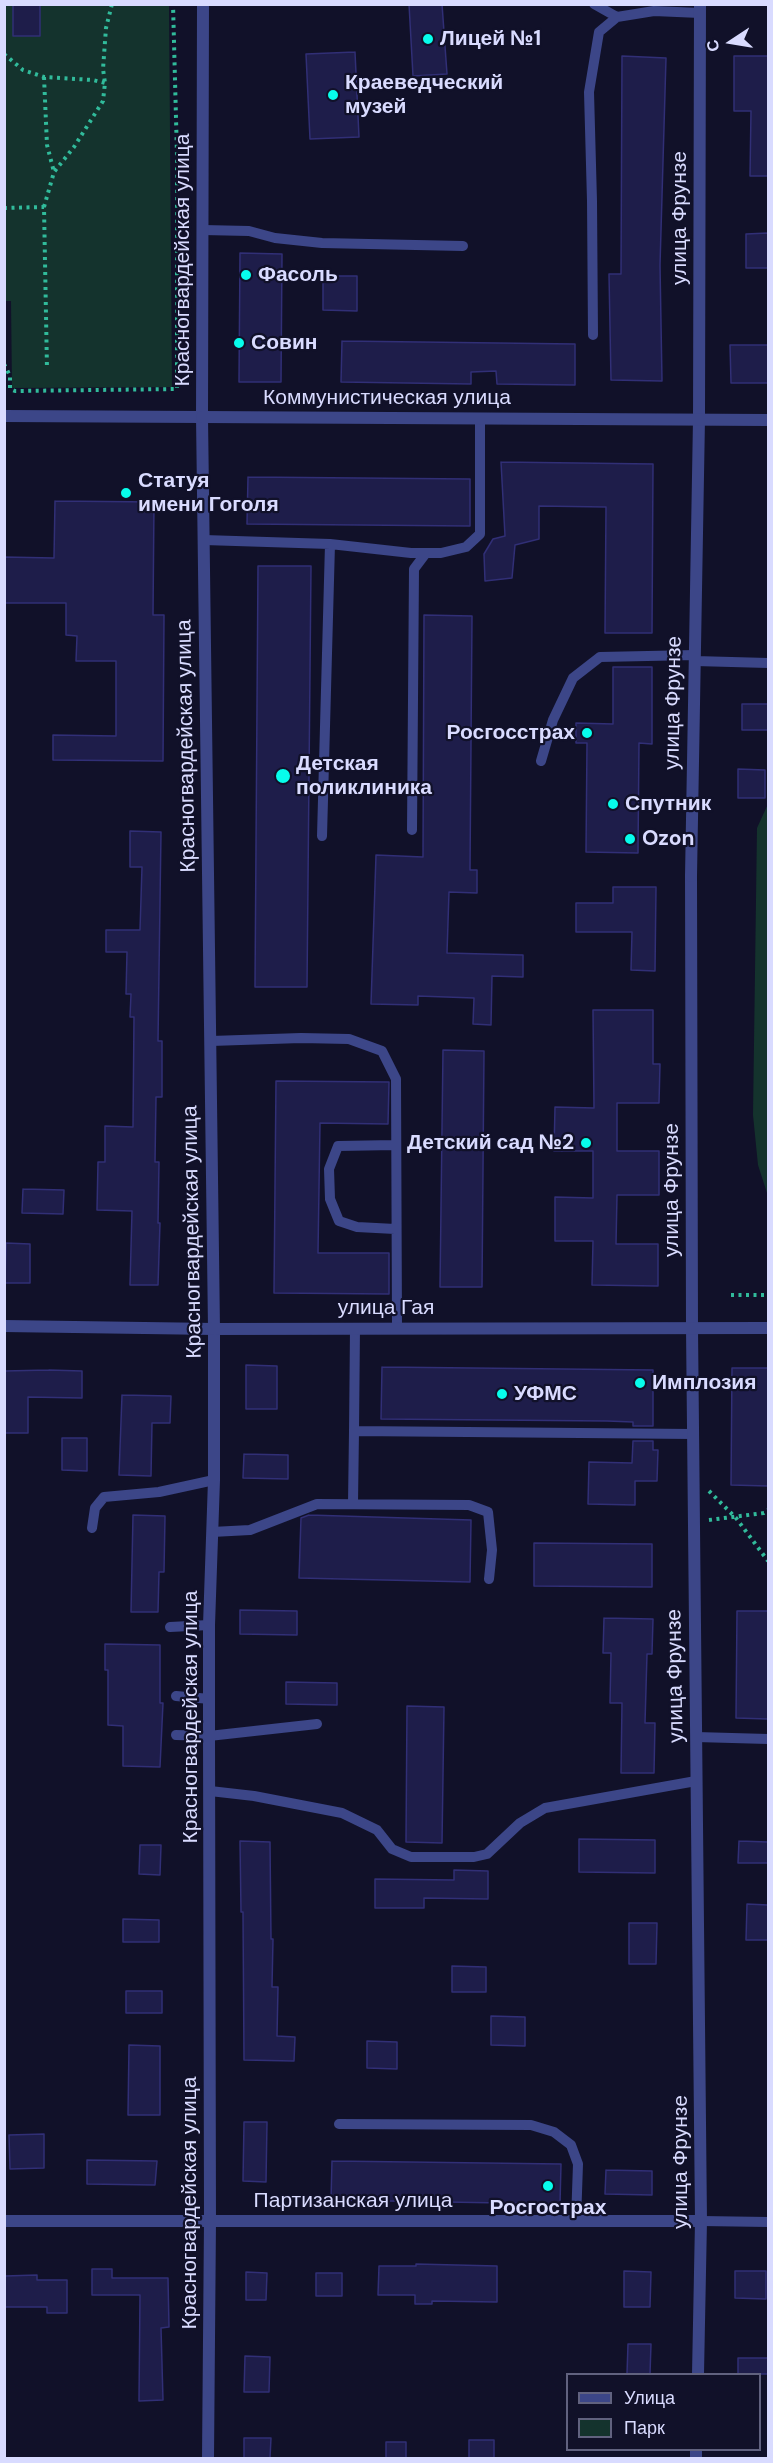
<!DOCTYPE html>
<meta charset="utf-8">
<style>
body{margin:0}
#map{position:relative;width:773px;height:2463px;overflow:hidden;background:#111129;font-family:"DM Sans",sans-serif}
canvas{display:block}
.frame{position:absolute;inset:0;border:6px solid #d9dbff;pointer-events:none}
.legend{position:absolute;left:566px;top:2373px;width:195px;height:78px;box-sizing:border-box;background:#111129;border:2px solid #61627f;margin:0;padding:8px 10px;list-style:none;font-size:18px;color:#d9dbff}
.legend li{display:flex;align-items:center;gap:12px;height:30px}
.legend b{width:30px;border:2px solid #61627f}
.north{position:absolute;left:701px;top:12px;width:60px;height:60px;-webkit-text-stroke:4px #111129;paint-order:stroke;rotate:258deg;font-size:16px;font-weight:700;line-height:24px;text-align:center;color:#d9dbff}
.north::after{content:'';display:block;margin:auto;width:21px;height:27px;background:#d9dbff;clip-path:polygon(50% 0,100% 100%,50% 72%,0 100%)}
</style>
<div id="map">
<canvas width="773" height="2463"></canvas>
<div class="frame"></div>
<ul class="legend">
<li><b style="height:8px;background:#3c4688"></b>Улица</li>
<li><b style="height:16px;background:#14332d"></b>Парк</li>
</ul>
<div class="north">С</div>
</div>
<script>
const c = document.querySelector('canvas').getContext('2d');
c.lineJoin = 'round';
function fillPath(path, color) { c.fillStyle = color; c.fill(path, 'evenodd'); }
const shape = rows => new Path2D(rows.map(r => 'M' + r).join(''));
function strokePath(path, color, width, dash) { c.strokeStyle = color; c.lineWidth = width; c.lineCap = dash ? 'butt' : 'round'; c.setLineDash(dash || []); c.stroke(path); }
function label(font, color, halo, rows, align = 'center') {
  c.font = font + ' "DM Sans",sans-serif'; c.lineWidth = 4.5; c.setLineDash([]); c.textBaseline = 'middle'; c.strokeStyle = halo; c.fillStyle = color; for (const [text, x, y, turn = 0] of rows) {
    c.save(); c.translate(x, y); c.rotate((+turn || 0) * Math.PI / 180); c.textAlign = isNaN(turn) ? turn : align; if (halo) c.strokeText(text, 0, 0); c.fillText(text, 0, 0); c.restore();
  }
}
fillPath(shape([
 [4,5,169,5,172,387,12,388,11,301,4,301],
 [768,804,768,1196,758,1165,753,1115,757,828]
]), '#14332d');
const building = shape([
 [13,4,40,4,40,36,13,36,13,4],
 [409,4,442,4,447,74,413,76,409,4],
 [355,52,359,137,310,139,306,54,355,52],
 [622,56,666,58,660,265,662,381,611,380,609,274,621,274,622,56],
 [734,56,768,56,768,176,750,176,751,111,734,111,734,56],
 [768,233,768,268,746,268,746,234,768,233],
 [240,253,282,254,281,382,239,382,240,253],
 [323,276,357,276,357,311,323,310,323,276],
 [342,341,575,344,575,385,497,384,496,371,471,372,471,384,341,382,342,341],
 [730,345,768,345,768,383,731,383,730,345],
 [501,462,653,464,652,633,605,633,606,507,539,506,539,539,515,545,512,578,485,581,484,554,493,539,505,536,501,462],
 [248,477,470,479,470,526,247,524,248,477],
 [55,501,154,502,153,615,164,615,163,761,53,760,53,735,116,736,116,661,76,661,77,636,66,635,66,603,4,603,4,557,54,558,55,501],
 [258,566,311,566,307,987,255,987,258,566],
 [424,615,472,616,470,870,477,870,477,893,449,892,447,953,523,955,523,977,492,976,491,1025,473,1024,474,998,418,996,418,1005,371,1004,376,855,423,857,424,615],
 [613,667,652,667,652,744,639,743,638,853,586,852,587,743,576,743,576,723,613,724,613,667],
 [742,704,768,704,768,730,742,730,742,704],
 [738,769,765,770,765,798,738,798,738,769],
 [130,831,161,832,158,1041,162,1041,162,1097,156,1097,155,1162,159,1162,158,1223,160,1223,158,1285,130,1285,132,1211,97,1210,98,1162,105,1162,105,1126,133,1127,134,1017,130,1017,131,994,126,994,127,952,106,952,106,930,140,930,142,867,130,867,130,831],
 [613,887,656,887,655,971,631,970,632,932,576,932,576,903,613,903,613,887],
 [593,1010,653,1010,653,1064,660,1064,659,1103,617,1103,617,1151,659,1151,659,1195,617,1195,616,1244,658,1244,658,1286,592,1285,593,1241,555,1241,555,1197,593,1198,593,1151,554,1151,555,1107,594,1108,593,1010],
 [443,1050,484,1051,482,1287,440,1287,443,1050],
 [276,1081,389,1082,388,1124,320,1123,318,1253,389,1253,389,1294,274,1293,276,1081],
 [23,1189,64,1190,63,1214,22,1213,23,1189],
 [6,1243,30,1244,30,1283,5,1283,6,1243],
 [246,1365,277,1366,277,1409,246,1409,246,1365],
 [382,1367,653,1370,653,1426,633,1426,633,1422,607,1421,381,1419,382,1367],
 [732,1368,768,1368,768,1486,731,1485,732,1368],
 [49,1370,82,1371,82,1398,28,1397,28,1433,4,1433,4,1371,49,1370],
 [122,1395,171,1396,170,1423,152,1423,151,1476,119,1475,122,1395],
 [62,1438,87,1438,87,1471,62,1470,62,1438],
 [633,1441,653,1441,653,1450,658,1450,657,1481,635,1481,635,1505,588,1504,589,1462,632,1463,633,1441],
 [244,1454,288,1455,288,1479,243,1478,244,1454],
 [133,1515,165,1516,164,1572,159,1572,158,1612,131,1612,133,1515],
 [309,1515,471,1520,470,1582,299,1578,301,1518,309,1515],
 [534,1543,652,1544,652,1587,534,1586,534,1543],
 [240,1610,297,1611,297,1635,240,1634,240,1610],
 [737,1611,768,1611,768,1719,736,1718,737,1611],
 [604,1618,653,1619,652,1654,647,1654,645,1723,655,1723,654,1773,621,1773,622,1703,610,1703,611,1653,603,1653,604,1618],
 [105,1644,160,1645,160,1703,163,1703,160,1767,123,1766,123,1726,108,1725,108,1670,105,1670,105,1644],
 [286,1682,337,1683,337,1705,286,1704,286,1682],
 [407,1706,444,1707,442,1843,406,1842,407,1706],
 [579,1839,655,1840,655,1873,579,1872,579,1839],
 [240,1841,270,1842,271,1939,273,1939,272,1987,278,1987,277,2036,295,2037,294,2061,244,2060,243,1912,241,1912,240,1841],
 [739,1841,768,1842,768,1863,738,1863,739,1841],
 [140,1845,161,1845,160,1875,139,1874,140,1845],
 [454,1870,488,1871,488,1899,424,1898,424,1908,375,1908,375,1879,454,1880,454,1870],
 [747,1904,768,1905,768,1940,746,1940,747,1904],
 [123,1919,159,1920,159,1942,123,1942,123,1919],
 [629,1923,657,1923,656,1964,629,1964,629,1923],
 [452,1966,486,1967,486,1992,452,1992,452,1966],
 [126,1991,162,1991,162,2013,126,2013,126,1991],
 [491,2016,525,2017,525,2046,491,2045,491,2016],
 [367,2041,397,2042,397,2069,367,2068,367,2041],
 [129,2045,160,2046,160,2115,128,2115,129,2045],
 [244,2122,267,2122,266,2182,243,2181,244,2122],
 [44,2134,44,2168,10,2169,9,2135,44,2134],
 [87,2160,157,2161,155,2185,87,2184,87,2160],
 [332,2161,561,2164,560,2204,331,2200,332,2161],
 [606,2170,652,2171,652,2195,605,2194,606,2170],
 [416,2264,497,2266,497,2302,432,2301,432,2304,415,2304,415,2295,378,2295,379,2266,416,2266,416,2264],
 [92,2269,112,2269,112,2278,168,2278,169,2327,161,2328,163,2400,139,2401,140,2295,92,2295,92,2269],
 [624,2271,651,2272,650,2307,624,2307,624,2271],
 [735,2271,766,2271,766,2299,735,2298,735,2271],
 [246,2272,267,2273,266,2300,246,2300,246,2272],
 [316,2273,342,2273,342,2296,316,2296,316,2273],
 [37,2275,37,2280,67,2280,67,2313,47,2313,47,2307,5,2307,5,2276,37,2275],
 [628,2344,651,2344,650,2374,627,2374,628,2344],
 [245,2356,270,2357,269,2392,244,2392,245,2356],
 [738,2358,768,2358,768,2374,738,2374,738,2358],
 [244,2438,271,2438,270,2458,244,2458,244,2438],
 [469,2440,494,2440,494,2458,469,2458,469,2440],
 [386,2442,406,2442,406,2458,386,2458,386,2442]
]);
fillPath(building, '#1e1d4a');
strokePath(building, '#312f76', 1.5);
strokePath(shape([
 [4,54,23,70,44,77,93,80,105,83],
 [44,77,47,145,54,172],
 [44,207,54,172,74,147,103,101,105,83,103,69,106,28,112,4],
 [4,208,44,207,47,369],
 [4,364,10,376,10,389,15,391,177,389,177,156,173,4],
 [731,1295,768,1295],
 [709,1491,736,1518,768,1561],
 [709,1520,764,1513,768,1510]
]), '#31bb9b', 4, [3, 4.5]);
strokePath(shape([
 [594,4,617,17],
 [203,230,249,231,275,238,322,243,463,246],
 [593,335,592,201,589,92,599,32,617,17,654,11,700,13],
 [204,540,330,544,411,553,441,553,466,547,480,534,480,418],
 [695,661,768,663],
 [541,761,553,720,573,678,600,657,695,655],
 [412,830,414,569,426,553],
 [322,836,330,544],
 [211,1041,301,1038,349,1039,382,1051,396,1079,397,1328],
 [395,1145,338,1146,329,1169,330,1199,339,1221,357,1227,395,1229],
 [355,1328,354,1431,693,1434],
 [353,1503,354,1431],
 [92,1528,95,1508,104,1497,159,1492,214,1480],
 [212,1532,250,1530,317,1504,469,1505,488,1512,492,1550,489,1579],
 [170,1627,209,1625],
 [176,1696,210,1699],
 [176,1735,209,1736,317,1724],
 [696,1737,768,1739],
 [210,1791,254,1796,342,1813,377,1830,392,1849,411,1857,474,1857,487,1854,520,1823,545,1808,696,1781],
 [339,2124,531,2125,554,2132,571,2145,578,2164,576,2221],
 [701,2221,768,2222]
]), '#3c4688', 10);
strokePath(shape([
 [691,876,692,1328]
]), '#3c4688', 12);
strokePath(shape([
 [203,4,202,417,214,1329,214,1480,209,1625,209,1736,210,2220,208,2458],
 [4,416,202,417],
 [691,876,699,419,700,4],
 [692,1328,701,2221,698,2374],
 [4,2221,701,2221],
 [696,2458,696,2450]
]), '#3c4688', 12);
strokePath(shape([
 [202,417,768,420],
 [4,1326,214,1329,768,1328]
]), '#3c4688', 12);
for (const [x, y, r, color] of [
 [428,39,6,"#07fdec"],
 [333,95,6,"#07fdec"],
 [246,275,6,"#07fdec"],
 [239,343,6,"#07fdec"],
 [126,493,6,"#07fdec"],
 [587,733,6,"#07fdec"],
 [283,776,8,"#07fdec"],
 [613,804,6,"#07fdec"],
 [630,839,6,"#07fdec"],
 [586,1143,6,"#07fdec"],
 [640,1383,6,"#07fdec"],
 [502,1394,6,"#07fdec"],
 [548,2186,6,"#07fdec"]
]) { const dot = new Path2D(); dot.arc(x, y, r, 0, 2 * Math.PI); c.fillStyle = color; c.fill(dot); strokePath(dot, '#111129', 2); }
label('bold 21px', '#d9dbff', '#111129', [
 ["Лицей №1",440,39],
 ["Краеведческий",345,83],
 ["музей",345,107],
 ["Фасоль",258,275],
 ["Совин",251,343],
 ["Статуя",138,481],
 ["имени Гоголя",138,505],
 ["Росгосстрах",575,733,"right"],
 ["Детская",296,764],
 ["поликлиника",296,788],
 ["Спутник",625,804],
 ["Ozon",642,839],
 ["Детский сад №2",574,1143,"right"],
 ["Имплозия",652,1383],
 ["УФМС",514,1394],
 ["Росгострах",548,2208,"center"]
], 'left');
label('21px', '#d9dbff', '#111129', [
 ["улица Фрунзе",680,218,-90],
 ["Красногвардейская улица",183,260,-90],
 ["Коммунистическая улица",387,398],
 ["улица Фрунзе",674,703,-89],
 ["Красногвардейская улица",187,746,-91],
 ["улица Фрунзе",672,1190,-90],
 ["Красногвардейская улица",193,1232,-91],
 ["улица Гая",386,1308],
 ["улица Фрунзе",676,1676,-91],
 ["Красногвардейская улица",191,1717,-90],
 ["улица Фрунзе",681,2162,-90],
 ["Партизанская улица",353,2201],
 ["Красногвардейская улица",190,2203,-90]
]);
</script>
